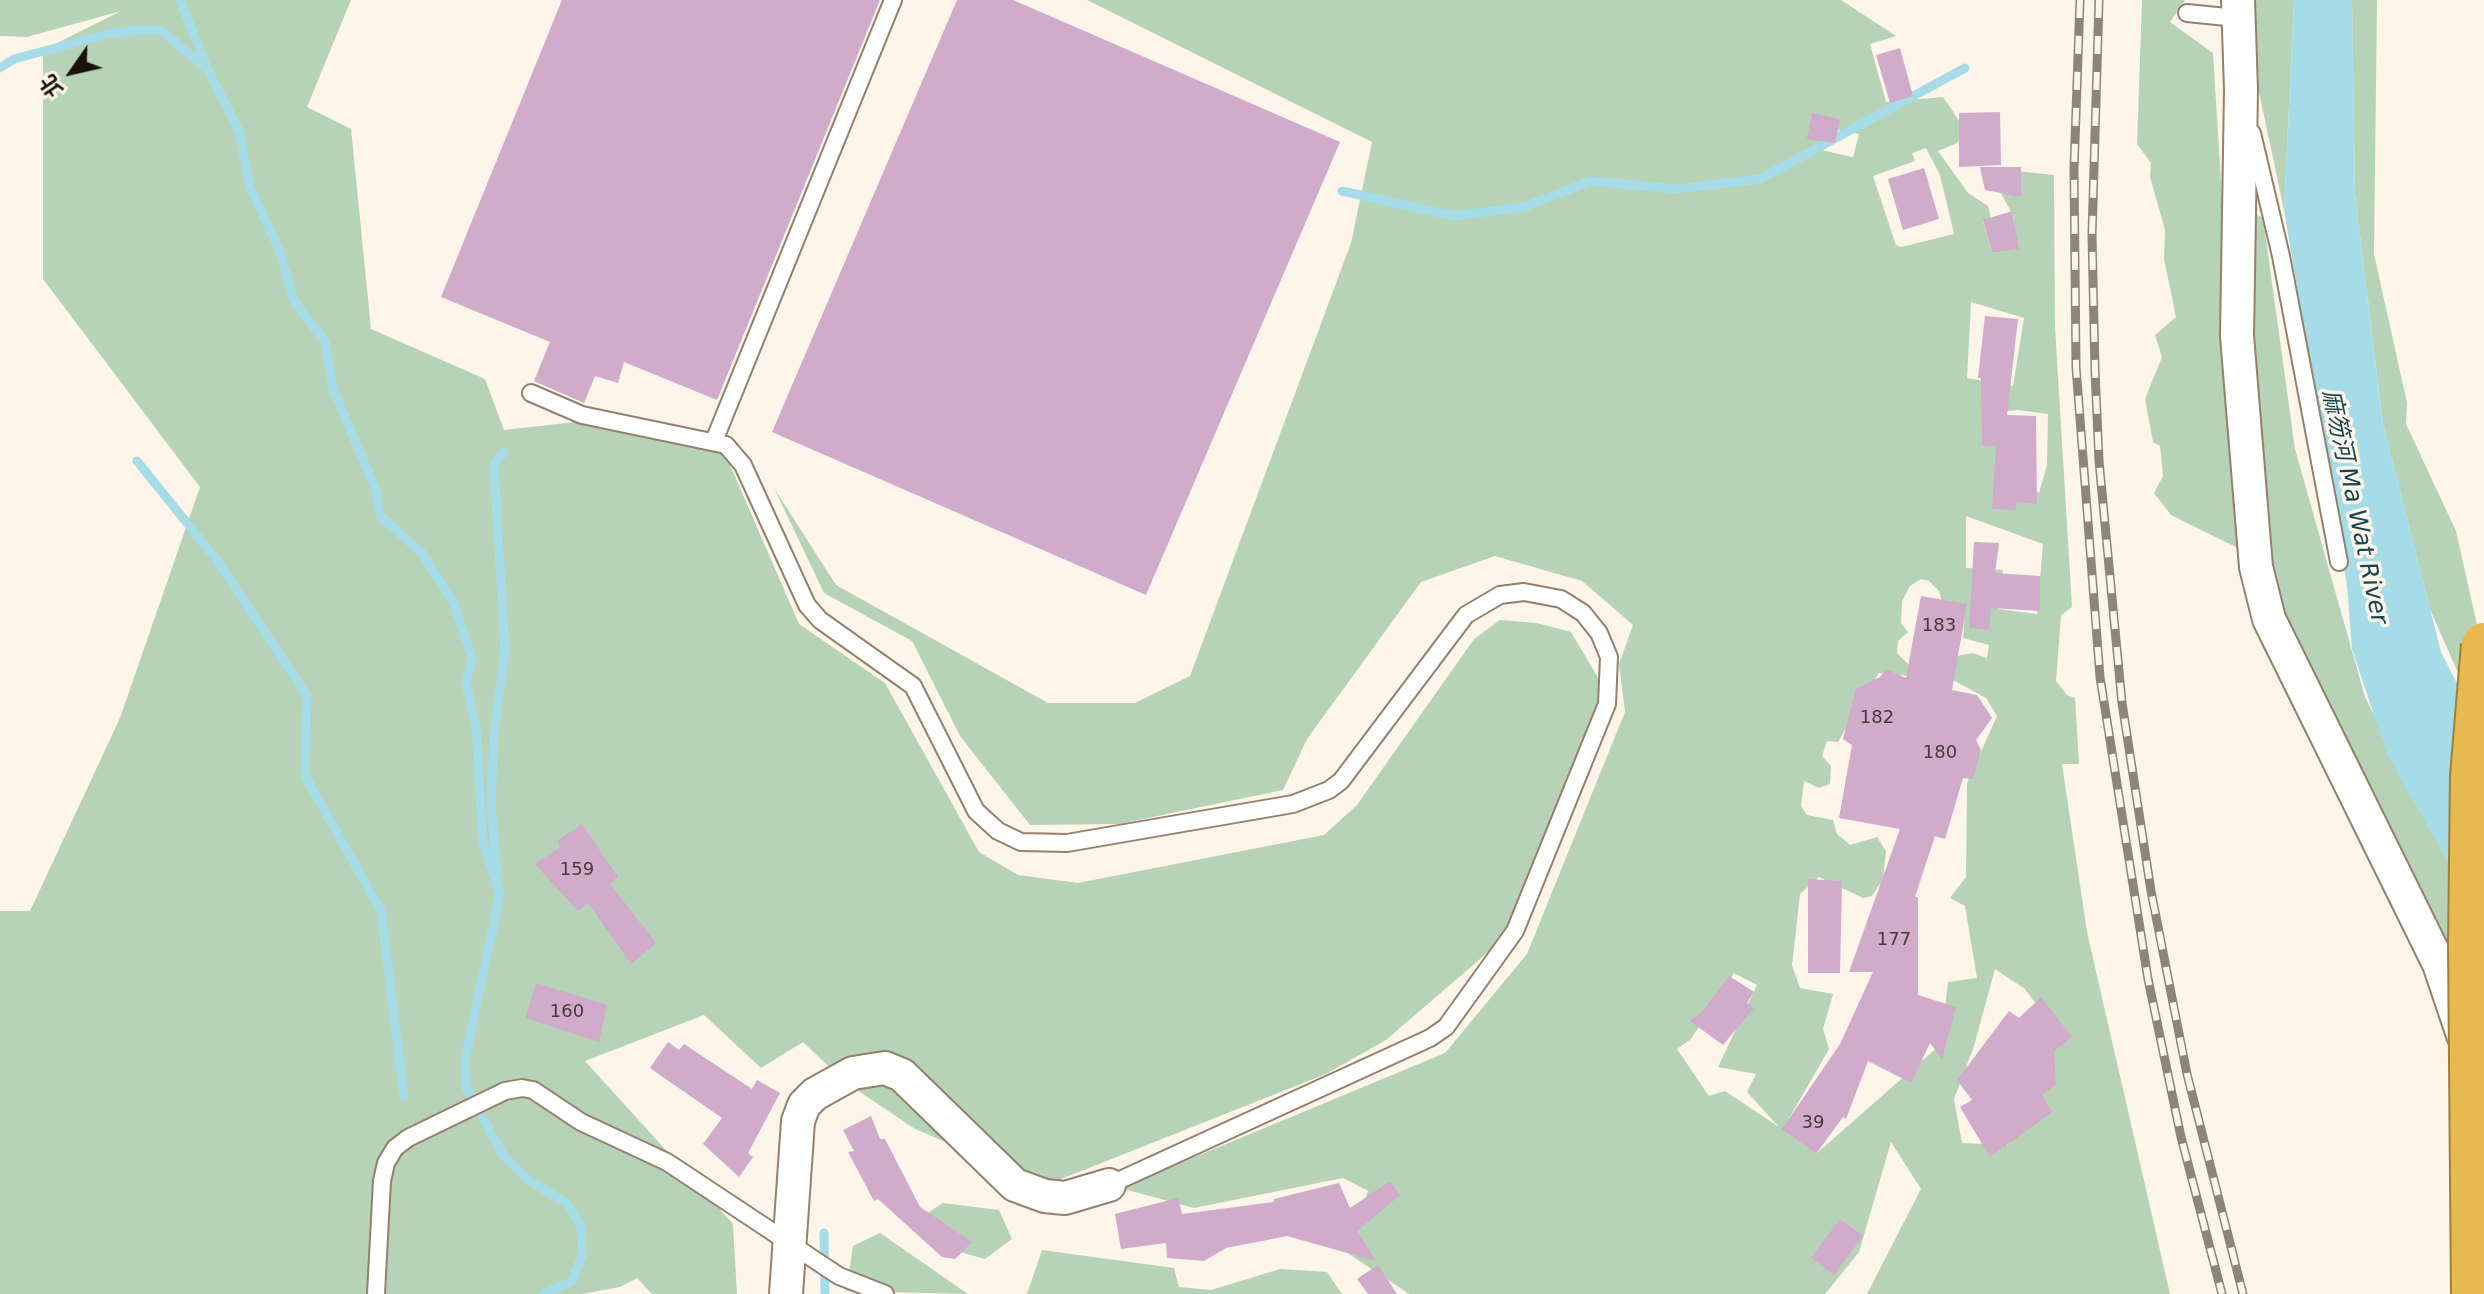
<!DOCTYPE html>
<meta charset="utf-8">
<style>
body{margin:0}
#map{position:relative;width:2484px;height:1294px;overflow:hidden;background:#fdf4ea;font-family:"DejaVu Sans","Noto Sans TC",sans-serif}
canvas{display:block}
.north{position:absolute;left:32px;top:32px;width:80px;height:80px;-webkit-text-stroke:6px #fdf4ea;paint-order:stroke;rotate:236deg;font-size:22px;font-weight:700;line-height:32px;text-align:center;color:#1a130b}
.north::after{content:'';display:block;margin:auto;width:28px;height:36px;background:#1a130b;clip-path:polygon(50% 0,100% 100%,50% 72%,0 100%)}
</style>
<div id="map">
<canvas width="2484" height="1294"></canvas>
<div class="north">北</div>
</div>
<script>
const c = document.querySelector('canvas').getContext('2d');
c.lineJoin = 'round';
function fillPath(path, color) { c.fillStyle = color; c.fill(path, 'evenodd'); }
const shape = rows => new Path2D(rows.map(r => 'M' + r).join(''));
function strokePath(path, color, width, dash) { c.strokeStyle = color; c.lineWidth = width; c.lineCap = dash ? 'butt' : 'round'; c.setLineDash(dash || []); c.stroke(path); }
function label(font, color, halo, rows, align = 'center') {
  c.font = font + ' "DejaVu Sans","Noto Sans TC",sans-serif'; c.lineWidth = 7; c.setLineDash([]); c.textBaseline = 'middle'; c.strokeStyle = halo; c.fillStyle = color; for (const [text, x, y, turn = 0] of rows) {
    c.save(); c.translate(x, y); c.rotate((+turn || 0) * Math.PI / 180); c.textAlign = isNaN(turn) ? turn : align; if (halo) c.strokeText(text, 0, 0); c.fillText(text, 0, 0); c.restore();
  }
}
fillPath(shape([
 [0,0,351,0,307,107,351,129,371,329,485,379,504,430,593,420,724,451,799,624,885,683,979,852,1018,875,1078,883,1324,835,1357,805,1474,639,1500,620,1537,623,1571,632,1600,681,1596,709,1508,935,1386,1040,1326,1074,1046,1185,915,1129,845,1082,803,1042,761,1068,704,1015,585,1061,733,1224,737,1294,652,1294,637,1278,620,1287,582,1294,0,1294,0,911,30,911,120,718,200,487,43,279,43,50,121,11,27,37,0,36],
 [1087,0,1841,0,1896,36,1870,44,1886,102,1943,97,1956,116,1965,132,1957,143,1938,151,1968,193,1988,206,1991,218,1983,221,1992,253,2018,249,2013,215,1998,188,2015,171,2054,175,2055,327,2072,607,2061,615,2056,681,2067,695,2075,698,2079,764,2062,764,2087,932,2170,1294,1867,1294,1921,1189,1891,1142,1859,1252,1825,1294,1409,1294,1346,1252,1368,1191,1343,1178,1194,1208,1120,1188,1445,1053,1527,954,1625,712,1619,664,1633,625,1582,581,1495,556,1421,582,1307,739,1283,790,1119,824,1030,825,960,736,912,641,824,593,774,488,836,585,1048,703,1135,703,1190,676,1351,243,1372,142],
 [1823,127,1859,134,1853,157,1821,150],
 [1926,148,1940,175,1954,234,1901,247,1896,245,1873,176,1915,161,1912,153],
 [1971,302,2024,318,2013,386,1967,378],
 [2018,410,2048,414,2047,465,2039,493,2002,467,1997,412],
 [1966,516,2043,544,2037,614,1998,609,2003,570,1966,568],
 [1921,579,1929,581,1939,591,1942,602,1965,613,1963,638,1989,645,1987,658,1973,653,1957,656,1953,680,1986,698,1997,716,1967,783,1966,877,1950,898,1965,906,1977,978,1948,982,1941,1044,1816,1154,1783,1129,1829,1049,1823,1029,1833,994,1800,988,1792,965,1800,894,1819,877,1863,898,1872,896,1883,879,1886,851,1877,837,1850,845,1837,834,1833,820,1807,815,1801,806,1804,781,1819,788,1830,784,1831,766,1822,756,1827,741,1838,742,1879,673,1909,676,1913,669,1897,653,1898,641,1908,632,1901,623,1902,601,1910,586],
 [1995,969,2025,989,2042,1012,2041,1036,2008,1145,1962,1143,1954,1099,1974,1046],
 [1734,973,1757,985,1718,1067,1756,1074,1747,1092,1779,1127,1725,1091,1709,1096,1677,1049,1691,1039],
 [2142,0,2185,0,2170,22,2213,53,2244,551,2171,515,2154,493,2163,476,2160,446,2153,442,2145,399,2162,357,2155,335,2176,317,2164,259,2165,230,2150,177,2151,163,2137,144],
 [2242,0,2294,0,2284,210,2242,12],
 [2352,0,2377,0,2374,254,2407,403,2406,424,2456,531,2484,656,2484,732,2430,609,2383,423,2355,195],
 [2239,205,2263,218,2295,449,2365,697,2484,926,2467,1048,2269,619],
 [943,1203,999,1210,1012,1239,985,1259,942,1247,917,1220],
 [880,1233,968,1294,846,1291,853,1246],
 [1042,1250,1174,1268,1179,1287,1211,1290,1280,1269,1327,1272,1342,1294,1027,1294]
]), '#b6d3b7');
fillPath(shape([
 [2294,0,2352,0,2355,195,2383,423,2441,652,2484,737,2484,926,2387,754,2352,649,2347,586,2284,210]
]), '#a5dce8');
strokePath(shape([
 [180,0,208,70,239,131,250,187,279,249,294,301,325,342,333,389,376,490,380,516,422,553,453,602,472,658,466,683,476,727,483,842,500,894,465,1059,466,1087,503,1155,526,1178,567,1204,581,1225,582,1256,572,1281,543,1294],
 [0,68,14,59,108,34,141,30,162,31,208,70],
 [1342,191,1454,216,1524,207,1591,181,1676,189,1760,179,1965,68],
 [137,461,216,559,307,696,305,776,381,911,404,1096],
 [497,872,491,806,494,733,505,651,494,465,504,452],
 [824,1233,825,1294]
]), '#a5dce8', 9);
fillPath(shape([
 [562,0,880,0,717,400,624,362,618,383,595,376,584,403,534,381,550,342,441,297],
 [957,0,1013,0,1340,142,1146,595,772,432],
 [1900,48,1913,96,1890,103,1876,55],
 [2000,112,2001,165,1959,167,1959,113],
 [1812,113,1840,119,1835,143,1807,139],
 [1980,167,2021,167,2021,197,1985,190],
 [1924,168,1939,219,1903,230,1888,179],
 [2012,211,2019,249,1992,253,1983,220],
 [1985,316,2018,319,2007,415,2036,416,2037,504,2016,502,2016,510,1992,509,1996,446,1982,446,1981,378,1978,378],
 [1974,542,1999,543,1995,573,2040,576,2040,611,1991,608,1989,630,1969,628],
 [1921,596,1967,604,1952,690,1977,695,1992,718,1976,740,1981,750,1973,779,1963,778,1945,839,1935,836,1915,897,1918,897,1918,995,1956,1007,1942,1059,1930,1043,1911,1083,1868,1061,1846,1119,1843,1117,1816,1154,1782,1129,1840,1044,1873,972,1849,972,1900,829,1839,818,1852,745,1843,739,1856,689,1880,677,1886,669,1906,678],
 [582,824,618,877,610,884,656,943,631,964,588,903,578,911,535,864,560,847,557,841],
 [1808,879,1842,881,1840,973,1808,973],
 [1729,976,1754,992,1747,1003,1754,1008,1723,1045,1690,1021,1702,1012],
 [536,983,607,1005,599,1042,526,1018],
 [2041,997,2072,1037,2054,1051,2056,1084,2042,1095,2052,1112,1990,1157,1960,1107,1972,1100,1957,1080,2009,1011,2019,1018],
 [668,1042,679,1050,684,1044,752,1089,757,1080,780,1093,748,1153,753,1157,739,1177,703,1144,722,1118,650,1068],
 [871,1116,880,1139,885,1139,920,1207,972,1242,955,1259,942,1257,878,1199,874,1201,848,1152,854,1151,843,1130],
 [1390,1181,1400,1195,1357,1231,1376,1261,1287,1236,1226,1248,1204,1261,1167,1258,1166,1243,1121,1249,1115,1214,1178,1198,1182,1214,1274,1202,1274,1199,1339,1183,1350,1208],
 [1840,1219,1863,1236,1834,1275,1811,1258],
 [1378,1265,1397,1294,1368,1294,1357,1279]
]), '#d0abca');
const lane = shape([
 [2187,13,2237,18],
 [2252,133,2281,256,2339,562],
 [531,393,582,415,726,445,743,465,807,605,820,620,913,686,976,811,998,831,1021,842,1067,843,1293,804,1329,790,1341,781,1466,615,1500,595,1524,592,1561,599,1583,613,1599,633,1609,657,1607,704,1515,931,1446,1027,1430,1038,1109,1185],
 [714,441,893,0],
 [376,1294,382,1181,386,1163,395,1148,408,1138,505,1091,522,1088,533,1090,581,1122,667,1162,839,1276,885,1294]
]);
const street = shape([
 [2238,0,2241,90,2237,336,2256,567,2269,619,2439,964,2463,1035],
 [786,1294,798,1121,804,1105,815,1094,853,1073,885,1068,902,1075,1015,1185,1045,1196,1065,1198,1109,1185]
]);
strokePath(lane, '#94806b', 20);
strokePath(street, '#94806b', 36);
strokePath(lane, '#fff', 16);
strokePath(street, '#fff', 32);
const rail = shape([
 [2080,0,2074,169,2076,367,2100,677,2148,979,2181,1137,2222,1294],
 [2099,0,2092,235,2095,370,2099,461,2122,703,2151,891,2187,1074,2243,1294]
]);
strokePath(rail, '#8d857c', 9);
strokePath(rail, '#fdf4ea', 6, [18]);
const highwayBridge = shape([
 [2474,1294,2471,945,2473,776,2484,645]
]);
strokePath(highwayBridge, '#9f8037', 48, []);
strokePath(highwayBridge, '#e6ba4f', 44);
label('18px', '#48393b', null, [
 ["183",1939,626],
 ["182",1877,718],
 ["180",1940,753],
 ["159",577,870],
 ["177",1894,940],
 ["160",567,1012],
 ["39",1813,1123]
]);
label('italic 24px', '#15464f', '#fdf4ea', [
 ["麻笏河 Ma Wat River",2354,507,78]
]);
</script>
